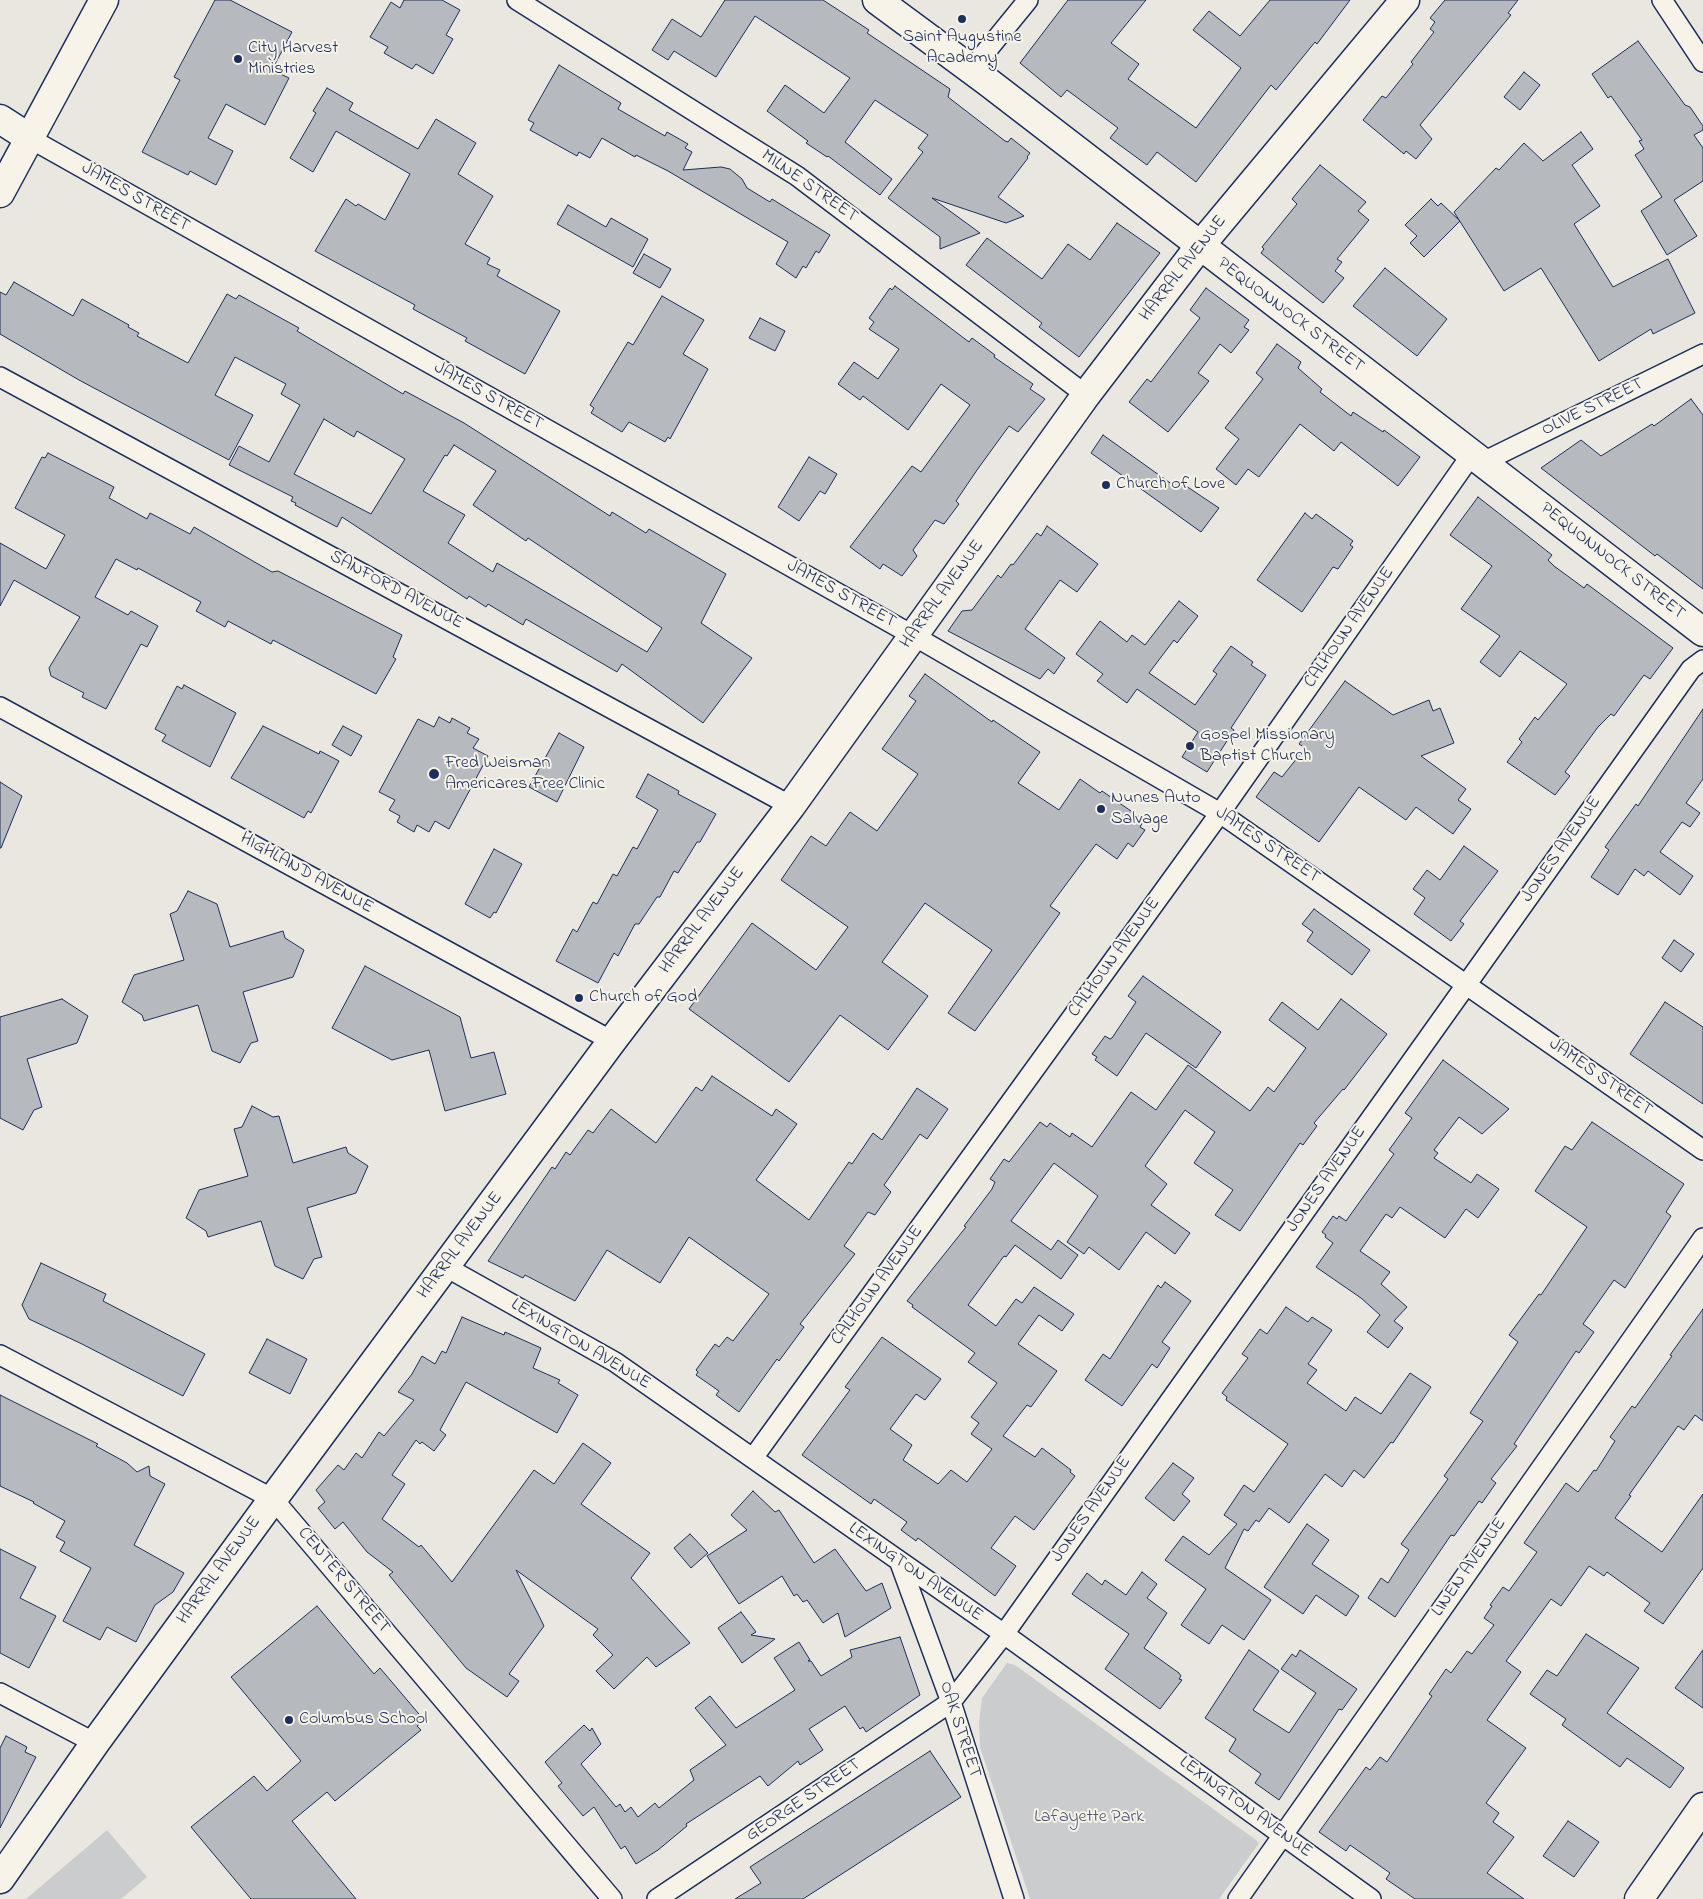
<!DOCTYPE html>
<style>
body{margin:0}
canvas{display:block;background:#eae7e0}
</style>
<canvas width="1703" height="1899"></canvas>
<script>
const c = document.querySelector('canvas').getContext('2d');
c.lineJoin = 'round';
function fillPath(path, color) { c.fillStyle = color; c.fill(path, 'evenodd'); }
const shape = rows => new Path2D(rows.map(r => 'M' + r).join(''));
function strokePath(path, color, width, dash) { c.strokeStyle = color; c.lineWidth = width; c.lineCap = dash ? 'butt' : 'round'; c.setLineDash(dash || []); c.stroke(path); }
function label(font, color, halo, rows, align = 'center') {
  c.font = font + ' "Indie Flower",sans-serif'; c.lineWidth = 4; c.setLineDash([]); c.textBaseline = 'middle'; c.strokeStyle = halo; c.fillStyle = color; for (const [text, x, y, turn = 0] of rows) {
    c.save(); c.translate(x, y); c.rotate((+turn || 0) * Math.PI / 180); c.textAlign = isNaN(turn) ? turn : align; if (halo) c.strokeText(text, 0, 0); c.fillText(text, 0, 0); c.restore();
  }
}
fillPath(shape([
 [1007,1663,1015,1665,1256,1840,1259,1843,1219,1899,1030,1899,980,1747,979,1722,982,1698],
 [107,1830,147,1877,121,1899,26,1899]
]), '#cbcccd');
const building = shape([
 [215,0,230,0,292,32,272,70,289,78,265,125,226,104,208,138,233,151,216,185,190,171,188,175,142,152,180,80,174,77,215,0],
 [404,0,442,0,460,10,446,35,453,39,433,74,416,64,412,69,384,53,388,47,370,37,391,2,400,8,404,0],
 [725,0,823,0,869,30,867,33,950,89,948,97,1005,141,1008,142,1011,138,1030,153,1027,157,1028,158,998,197,1024,216,1006,223,932,198,980,233,940,249,940,237,888,198,923,152,918,148,928,135,875,100,845,142,892,179,880,195,828,156,827,157,806,143,808,141,767,111,785,85,824,113,850,78,755,16,716,77,674,51,668,60,652,50,672,19,701,37,725,0],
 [1068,0,1146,0,1111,43,1139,64,1128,79,1196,128,1241,68,1193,30,1209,11,1240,36,1270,0,1350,0,1317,44,1315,42,1276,90,1271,85,1196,182,1157,152,1147,165,1110,138,1118,128,1067,90,1061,97,1020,63,1068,0],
 [1445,0,1518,0,1508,13,1511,15,1420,125,1432,139,1416,159,1406,151,1404,154,1363,120,1382,96,1386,98,1413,64,1411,62,1434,32,1430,29,1435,22,1430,18,1445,0],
 [1638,41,1685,105,1690,107,1703,126,1703,130,1694,135,1703,148,1703,181,1674,200,1697,236,1667,255,1641,211,1662,197,1635,155,1644,149,1639,141,1642,140,1611,96,1608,98,1592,74,1638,41],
 [559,65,621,103,618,109,665,136,667,132,688,144,685,148,692,152,683,170,721,167,730,169,742,179,747,188,770,202,772,199,830,235,819,253,816,251,806,268,803,266,796,278,776,264,788,242,668,171,636,155,635,157,602,138,590,158,579,152,577,156,530,130,534,123,528,120,559,65],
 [1524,72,1540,85,1520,110,1504,97,1524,72],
 [327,88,353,103,349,110,418,149,436,119,476,143,458,174,493,196,465,244,490,258,487,264,500,270,497,276,560,311,525,374,465,341,467,338,413,309,415,305,315,251,346,199,356,206,358,204,385,220,410,174,336,131,313,172,290,158,316,113,313,111,327,88],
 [1581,132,1593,149,1572,165,1600,206,1574,224,1613,287,1668,259,1695,313,1653,334,1651,329,1599,361,1541,268,1504,291,1454,212,1496,168,1499,170,1524,143,1543,161,1581,132],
 [1320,165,1366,202,1358,211,1369,220,1337,259,1342,262,1335,271,1344,278,1323,303,1261,253,1264,249,1262,247,1297,204,1292,199,1320,165],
 [1431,199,1438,206,1441,203,1460,221,1424,257,1410,243,1417,236,1405,225,1431,199],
 [568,205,606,227,611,218,648,239,633,267,557,224,568,205],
 [1117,223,1160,253,1079,357,1039,327,1042,323,966,265,987,238,1042,279,1068,244,1090,260,1117,223],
 [644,254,671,269,660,288,633,273,644,254],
 [1385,268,1447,319,1417,356,1353,306,1385,268],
 [14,282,73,316,82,299,129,325,128,327,139,333,137,336,188,363,227,294,236,299,239,295,299,328,297,331,403,394,405,391,464,423,610,516,612,512,646,533,649,529,726,574,701,623,752,658,703,723,622,664,617,672,526,619,523,625,488,604,486,607,469,596,467,599,342,517,337,527,295,505,296,503,291,501,293,497,229,465,239,446,269,462,300,405,281,394,286,384,235,357,215,395,253,415,229,460,79,380,0,334,0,292,6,295,14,282],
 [324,419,354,437,357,431,405,459,371,514,294,474,324,419],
 [454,445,496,471,473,505,526,541,528,538,662,628,647,652,497,563,493,572,448,543,465,515,423,491,445,455,447,456,454,445],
 [895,286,969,342,972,338,995,355,994,357,1033,384,1030,389,1045,399,1018,432,1009,426,977,470,956,501,959,504,944,524,935,520,913,550,917,556,902,576,883,564,880,569,850,547,912,466,921,472,970,405,941,384,908,430,863,396,860,400,838,384,854,362,878,379,899,349,869,329,874,322,869,318,890,288,892,290,895,286],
 [1206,288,1249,320,1244,327,1249,330,1231,353,1220,344,1198,373,1209,381,1168,432,1129,402,1147,379,1151,382,1200,318,1190,310,1206,288],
 [662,296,704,320,683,354,708,369,670,439,668,437,665,442,629,422,622,432,591,413,594,408,590,405,628,342,633,345,662,296],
 [760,318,785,331,775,351,749,338,760,318],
 [1277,344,1301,362,1298,368,1322,389,1320,392,1351,416,1353,412,1383,432,1384,430,1420,457,1398,486,1341,442,1334,451,1300,424,1259,477,1248,469,1236,485,1216,469,1239,439,1225,428,1263,379,1256,373,1277,344],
 [1691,399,1703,415,1703,589,1657,554,1655,556,1541,468,1581,440,1601,456,1652,424,1654,426,1691,399],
 [1103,435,1173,485,1177,480,1219,508,1201,532,1091,453,1103,435],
 [48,453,114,487,109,498,147,519,150,513,190,534,194,527,272,572,278,571,402,635,393,657,396,659,376,694,273,640,271,644,228,621,225,627,196,611,201,602,138,568,137,570,116,559,95,597,128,615,131,611,158,626,147,647,141,644,106,709,82,697,84,693,51,676,49,668,80,617,14,580,0,606,0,543,46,569,65,535,15,508,42,457,45,458,48,453],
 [809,457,837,474,825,494,820,491,799,521,778,507,809,457],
 [1478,497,1552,555,1548,560,1554,566,1584,588,1587,584,1673,648,1650,679,1644,675,1614,716,1611,714,1598,727,1565,772,1570,776,1555,795,1507,762,1522,742,1519,739,1535,717,1538,720,1567,684,1520,651,1500,677,1480,662,1500,636,1461,609,1492,566,1450,535,1478,497],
 [1305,513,1312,519,1316,514,1353,541,1350,545,1353,547,1338,569,1333,567,1302,612,1257,580,1305,513],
 [1047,526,1098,564,1077,592,1060,580,1025,629,1065,658,1054,674,1048,669,1040,679,948,631,962,611,972,610,998,575,1001,578,1011,564,1013,565,1037,533,1041,536,1047,526],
 [1179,601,1198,616,1177,643,1174,640,1149,673,1195,705,1217,674,1213,671,1231,646,1253,662,1251,665,1266,675,1231,728,1234,730,1207,772,1182,757,1198,732,1137,689,1127,703,1097,681,1103,674,1076,654,1100,621,1127,642,1132,635,1145,645,1179,601],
 [925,674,992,722,993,720,1040,752,1018,783,1059,810,1080,779,1100,793,1102,791,1144,820,1140,827,1145,830,1133,847,1128,843,1117,859,1096,844,1050,906,1060,913,975,1031,948,1013,992,950,925,903,882,962,928,996,888,1050,840,1015,789,1082,689,1009,752,923,816,970,848,927,781,880,811,836,826,846,850,812,877,831,918,774,882,749,916,701,909,696,925,674],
 [1345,681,1393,715,1429,700,1433,711,1440,708,1454,743,1421,756,1466,789,1458,800,1471,809,1453,834,1416,807,1406,820,1359,787,1319,842,1256,797,1274,772,1282,777,1305,748,1299,744,1345,681],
 [184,685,236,713,210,767,162,741,166,735,155,729,177,686,182,689,184,685],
 [1703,709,1703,779,1686,803,1700,813,1690,827,1682,822,1660,852,1693,876,1680,895,1648,871,1644,876,1635,869,1618,895,1591,877,1609,850,1605,847,1636,804,1638,806,1703,709],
 [439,717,450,723,452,718,470,728,467,733,479,739,473,748,488,756,449,829,435,821,429,832,417,825,414,832,397,822,400,816,389,810,395,800,379,792,418,719,434,727,439,717],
 [263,726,319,754,320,751,339,761,311,813,308,811,304,818,231,778,263,726],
 [343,726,362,736,351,756,332,745,343,726],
 [559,733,584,747,557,802,529,787,559,733],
 [648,774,679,791,678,794,716,814,700,842,697,842,678,873,674,871,660,897,657,897,639,924,635,924,618,956,614,953,598,983,556,961,573,929,577,932,593,902,597,904,613,874,617,876,633,847,637,849,658,810,636,797,648,774],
 [0,782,22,796,1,848,0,848,0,782],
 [1464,846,1498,871,1460,921,1464,924,1451,941,1414,914,1425,898,1413,889,1427,870,1440,880,1464,846],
 [494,849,522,864,496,913,494,912,490,918,465,904,494,849],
 [188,891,217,904,230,947,283,931,285,938,304,950,293,977,243,992,258,1041,251,1043,240,1063,212,1051,198,1005,144,1021,142,1015,122,1002,134,975,184,960,170,914,177,911,188,891],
 [1314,909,1370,950,1352,975,1307,941,1313,932,1302,924,1314,909],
 [1674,940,1694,954,1681,972,1662,958,1674,940],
 [365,966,460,1017,471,1058,494,1052,506,1094,445,1111,429,1050,392,1060,332,1028,365,966],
 [1143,976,1221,1032,1196,1068,1146,1033,1117,1076,1095,1060,1097,1057,1092,1054,1105,1036,1110,1039,1112,1038,1136,1002,1128,996,1143,976],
 [62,999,88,1016,77,1043,27,1059,42,1107,34,1110,23,1130,0,1118,0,1017,62,999],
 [1341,999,1387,1034,1344,1090,1343,1089,1314,1123,1317,1126,1303,1145,1300,1143,1240,1231,1215,1215,1233,1190,1194,1163,1215,1132,1185,1110,1145,1166,1167,1184,1151,1205,1190,1233,1175,1254,1146,1232,1119,1270,1089,1247,1084,1254,1067,1242,1098,1196,1054,1163,1011,1221,1051,1250,1058,1240,1078,1255,1061,1279,1015,1245,1006,1257,1004,1256,968,1305,996,1326,1016,1299,1022,1303,1034,1287,1074,1314,1062,1331,1039,1315,1018,1344,1057,1371,1031,1407,1027,1405,1003,1436,1035,1457,1042,1448,1071,1470,1070,1472,1075,1476,1034,1530,1015,1516,991,1548,1016,1566,995,1596,918,1538,916,1541,901,1530,907,1522,874,1499,871,1504,802,1455,850,1390,845,1387,882,1337,941,1379,925,1400,916,1394,890,1429,912,1445,903,1460,938,1484,951,1470,967,1482,992,1449,971,1434,979,1423,971,1417,997,1383,968,1362,975,1353,912,1307,913,1305,907,1301,966,1227,964,1226,992,1189,995,1182,990,1179,1004,1159,1009,1162,1040,1122,1047,1127,1050,1123,1070,1137,1072,1133,1092,1147,1131,1092,1156,1110,1188,1065,1250,1111,1268,1087,1274,1092,1306,1048,1269,1020,1282,1002,1318,1030,1341,999],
 [1665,1002,1703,1027,1703,1104,1630,1054,1665,1002],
 [1443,1060,1509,1109,1482,1134,1459,1117,1434,1150,1438,1153,1434,1158,1471,1183,1477,1174,1499,1189,1478,1218,1466,1209,1445,1238,1400,1207,1392,1218,1386,1214,1360,1251,1390,1272,1381,1284,1407,1307,1394,1321,1403,1328,1388,1348,1367,1332,1380,1315,1361,1298,1316,1267,1333,1243,1325,1237,1326,1235,1322,1232,1333,1216,1337,1219,1339,1216,1346,1221,1394,1154,1389,1150,1412,1118,1405,1113,1443,1060],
 [712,1076,772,1116,776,1109,797,1124,756,1180,809,1220,849,1162,852,1164,873,1133,882,1140,917,1088,948,1109,927,1139,920,1134,884,1185,891,1192,875,1215,868,1212,844,1246,855,1254,800,1324,804,1327,779,1361,777,1359,739,1412,716,1395,719,1391,696,1375,698,1372,696,1370,715,1344,719,1347,727,1337,733,1341,769,1294,689,1237,660,1283,607,1250,575,1301,525,1275,523,1278,488,1261,552,1167,555,1169,566,1152,570,1155,588,1130,593,1133,611,1109,656,1143,696,1087,702,1091,712,1076],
 [252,1106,273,1117,279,1116,293,1163,346,1147,348,1153,368,1166,356,1193,307,1208,322,1257,314,1259,303,1279,275,1266,261,1221,208,1237,206,1231,186,1218,199,1190,248,1176,234,1129,242,1127,252,1106],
 [1592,1122,1684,1184,1666,1212,1671,1216,1625,1288,1614,1280,1583,1324,1594,1332,1579,1353,1576,1351,1514,1444,1517,1446,1491,1479,1496,1483,1482,1503,1479,1501,1454,1536,1451,1535,1395,1617,1368,1598,1381,1578,1388,1583,1409,1550,1401,1544,1448,1479,1444,1476,1483,1421,1470,1413,1518,1342,1509,1335,1539,1294,1541,1295,1587,1227,1535,1191,1565,1146,1572,1150,1592,1122],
 [41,1263,106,1294,103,1301,205,1354,183,1396,82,1344,29,1319,22,1305,41,1263],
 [1165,1282,1191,1301,1162,1342,1170,1348,1157,1368,1152,1364,1122,1406,1085,1380,1103,1354,1110,1359,1158,1285,1161,1288,1165,1282],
 [1286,1307,1308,1322,1312,1317,1332,1330,1308,1364,1317,1370,1307,1383,1346,1411,1355,1397,1381,1414,1410,1373,1431,1387,1393,1443,1391,1442,1364,1478,1354,1470,1342,1487,1325,1474,1289,1523,1269,1508,1259,1522,1256,1520,1248,1531,1244,1529,1225,1568,1271,1600,1244,1640,1222,1625,1209,1644,1181,1625,1206,1589,1165,1560,1183,1536,1209,1555,1237,1524,1224,1515,1244,1485,1254,1492,1288,1444,1226,1400,1227,1397,1222,1393,1248,1358,1242,1354,1260,1329,1267,1334,1286,1307],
 [1703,1309,1703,1421,1695,1415,1684,1430,1678,1426,1629,1495,1631,1496,1615,1518,1662,1552,1703,1494,1703,1568,1663,1624,1644,1611,1650,1603,1607,1572,1604,1576,1589,1566,1561,1606,1551,1599,1506,1661,1521,1672,1487,1720,1526,1748,1486,1803,1499,1813,1493,1822,1514,1837,1487,1873,1524,1899,1415,1899,1386,1879,1390,1873,1350,1845,1346,1851,1319,1832,1366,1767,1370,1770,1380,1757,1387,1762,1432,1696,1429,1694,1446,1669,1451,1673,1467,1651,1472,1654,1494,1625,1484,1618,1492,1606,1490,1605,1503,1587,1509,1591,1537,1552,1524,1543,1566,1483,1578,1492,1594,1470,1596,1471,1615,1441,1610,1437,1632,1406,1635,1408,1672,1356,1670,1355,1703,1309],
 [462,1317,504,1335,505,1332,541,1348,533,1368,560,1380,558,1383,578,1395,557,1433,466,1382,440,1430,446,1435,434,1451,422,1442,420,1444,416,1440,392,1475,405,1484,382,1519,419,1547,421,1545,452,1582,534,1470,554,1484,583,1443,611,1463,581,1504,650,1553,631,1578,690,1643,656,1667,647,1657,614,1689,596,1671,613,1655,593,1635,598,1629,516,1570,544,1626,509,1674,519,1681,507,1697,466,1668,389,1575,393,1572,367,1552,343,1522,335,1529,318,1508,325,1502,316,1490,338,1465,344,1470,356,1453,362,1458,379,1432,384,1436,414,1400,398,1392,412,1374,422,1356,435,1364,442,1351,446,1353,462,1317],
 [267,1339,307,1359,290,1394,249,1373,267,1339],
 [0,1395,98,1444,96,1446,127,1463,137,1472,149,1466,150,1476,165,1484,134,1545,184,1573,173,1592,155,1605,136,1642,107,1627,100,1640,63,1621,91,1568,60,1551,65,1542,56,1537,65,1521,33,1503,34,1502,0,1486,0,1395],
 [1173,1463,1194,1478,1182,1494,1190,1501,1174,1521,1145,1498,1173,1463],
 [753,1491,775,1512,779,1510,814,1563,835,1549,866,1591,882,1583,891,1608,845,1637,838,1613,823,1623,807,1600,803,1602,797,1594,794,1596,782,1576,739,1604,707,1556,747,1530,731,1515,753,1491],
 [1307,1524,1329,1540,1312,1564,1359,1596,1346,1616,1316,1595,1303,1614,1264,1587,1307,1524],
 [690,1534,708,1553,691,1568,674,1548,690,1534],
 [0,1549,36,1567,20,1598,56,1616,29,1668,0,1653,0,1549],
 [1142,1572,1157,1584,1147,1598,1167,1613,1144,1648,1179,1673,1181,1676,1179,1679,1182,1680,1160,1709,1105,1669,1129,1634,1072,1594,1087,1573,1102,1585,1105,1580,1126,1595,1142,1572],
 [317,1606,374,1674,380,1668,424,1720,417,1726,421,1730,335,1801,327,1792,292,1821,356,1899,251,1899,191,1827,254,1776,267,1791,301,1761,231,1677,317,1606],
 [741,1612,756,1632,751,1635,775,1639,742,1663,718,1628,741,1612],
 [1586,1634,1639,1668,1607,1713,1684,1768,1670,1788,1627,1758,1620,1767,1562,1725,1566,1719,1530,1694,1547,1670,1557,1676,1586,1634],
 [900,1637,920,1695,866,1732,863,1727,860,1729,845,1706,809,1729,823,1750,800,1765,798,1761,768,1786,760,1776,686,1824,687,1826,658,1850,636,1864,625,1846,621,1849,594,1807,583,1816,558,1786,562,1783,545,1762,584,1725,590,1731,592,1728,601,1744,581,1764,616,1807,620,1804,625,1812,631,1807,638,1817,655,1803,659,1808,694,1780,690,1770,726,1745,695,1708,710,1696,736,1728,795,1690,774,1658,799,1642,810,1660,808,1661,811,1661,821,1676,852,1657,850,1650,900,1637],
 [1249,1650,1279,1671,1253,1710,1289,1733,1316,1693,1281,1669,1292,1654,1296,1657,1300,1650,1357,1689,1342,1710,1339,1709,1279,1800,1255,1783,1261,1774,1229,1751,1236,1739,1205,1718,1249,1650],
 [1703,1650,1703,1708,1675,1688,1703,1650],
 [6,1736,27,1747,25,1752,36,1757,0,1828,0,1748,6,1736],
 [930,1751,961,1797,803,1899,735,1899,761,1883,750,1867,930,1751],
 [1568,1821,1599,1842,1574,1877,1543,1856,1568,1821]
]);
fillPath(building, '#b6babf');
strokePath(building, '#1b2f5e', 1);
const street = shape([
 [517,0,797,176,1086,395],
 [1662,0,1703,62],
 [971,70,1028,0],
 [31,139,914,636,1220,813,1703,1150],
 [0,377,791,806],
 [1483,462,1703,354],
 [0,707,612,1041],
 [446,1267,615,1362,1004,1634,1371,1899],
 [0,1355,273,1499,612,1899],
 [753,1458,1220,813,1472,454],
 [900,1563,951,1702,1014,1899],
 [0,1693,95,1743],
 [657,1899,951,1702,1004,1634,1691,669,1703,660],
 [1238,1899,1703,1238]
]);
const secondary = shape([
 [877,0,988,82,1703,632],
 [0,119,31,139],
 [0,193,104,0],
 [0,1879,95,1743,273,1499,612,1041,791,806,1086,395,1199,247,1405,0],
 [1639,1899,1703,1807]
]);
strokePath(street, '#1b2f5e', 22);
strokePath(secondary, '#1b2f5e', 31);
strokePath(street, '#f7f3e8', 19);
strokePath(secondary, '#f7f3e8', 28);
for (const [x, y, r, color] of [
 [962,19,5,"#1b2f5e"],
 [238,59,5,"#1b2f5e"],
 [1106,485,5,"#1b2f5e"],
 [1190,746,5,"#1b2f5e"],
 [434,774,6,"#1b2f5e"],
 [1101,809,5,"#1b2f5e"],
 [579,998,5,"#1b2f5e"],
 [289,1720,5,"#1b2f5e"]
]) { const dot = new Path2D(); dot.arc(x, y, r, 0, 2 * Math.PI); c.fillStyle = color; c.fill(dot); strokePath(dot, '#f7f3e8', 2); }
label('18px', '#1b2f5e', '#f7f3e8', [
 ["Saint Augustine",962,38,"center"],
 ["Academy",962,59,"center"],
 ["City Harvest",248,49],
 ["Ministries",248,70],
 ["Church of Love",1116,485],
 ["Gospel Missionary",1200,736],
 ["Baptist Church",1200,757],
 ["Fred Weisman",445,764],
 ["Americares Free Clinic",445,785],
 ["Nunes Auto",1111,799],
 ["Salvage",1111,820],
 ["Church of God",589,998],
 ["Columbus School",299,1720]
], 'left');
label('18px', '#1b2f5e', '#f7f3e8', [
 ["MILNE STREET",809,187,35],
 ["JAMES STREET",135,198,30],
 ["HARRAL AVENUE",1184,269,-52],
 ["PEQUONNOCK STREET",1290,316,37],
 ["JAMES STREET",488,397,29],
 ["OLIVE STREET",1593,408,-26],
 ["PEQUONNOCK STREET",1612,562,38],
 ["SANFORD AVENUE",396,591,28],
 ["JAMES STREET",841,595,29],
 ["HARRAL AVENUE",943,595,-54],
 ["CALHOUN AVENUE",1350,628,-55],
 ["JAMES STREET",1267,846,34],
 ["JONES AVENUE",1562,850,-55],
 ["HIGHLAND AVENUE",306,874,29],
 ["HARRAL AVENUE",703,921,-53],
 ["CALHOUN AVENUE",1115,958,-54],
 ["JAMES STREET",1600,1078,35],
 ["JONES AVENUE",1327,1180,-55],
 ["HARRAL AVENUE",461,1246,-53],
 ["CALHOUN AVENUE",878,1286,-54],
 ["LEXINGTON AVENUE",580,1345,31],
 ["JONES AVENUE",1092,1510,-55],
 ["LINEN AVENUE",1470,1568,-55],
 ["HARRAL AVENUE",220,1571,-54],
 ["LEXINGTON AVENUE",915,1573,35],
 ["CENTER STREET",343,1581,50],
 ["OAK STREET",959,1730,72],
 ["GEORGE STREET",804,1801,-34],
 ["LEXINGTON AVENUE",1245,1808,36]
]);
label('18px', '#47567a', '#f7f3e8', [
 ["Lafayette Park",1089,1818]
]);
</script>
